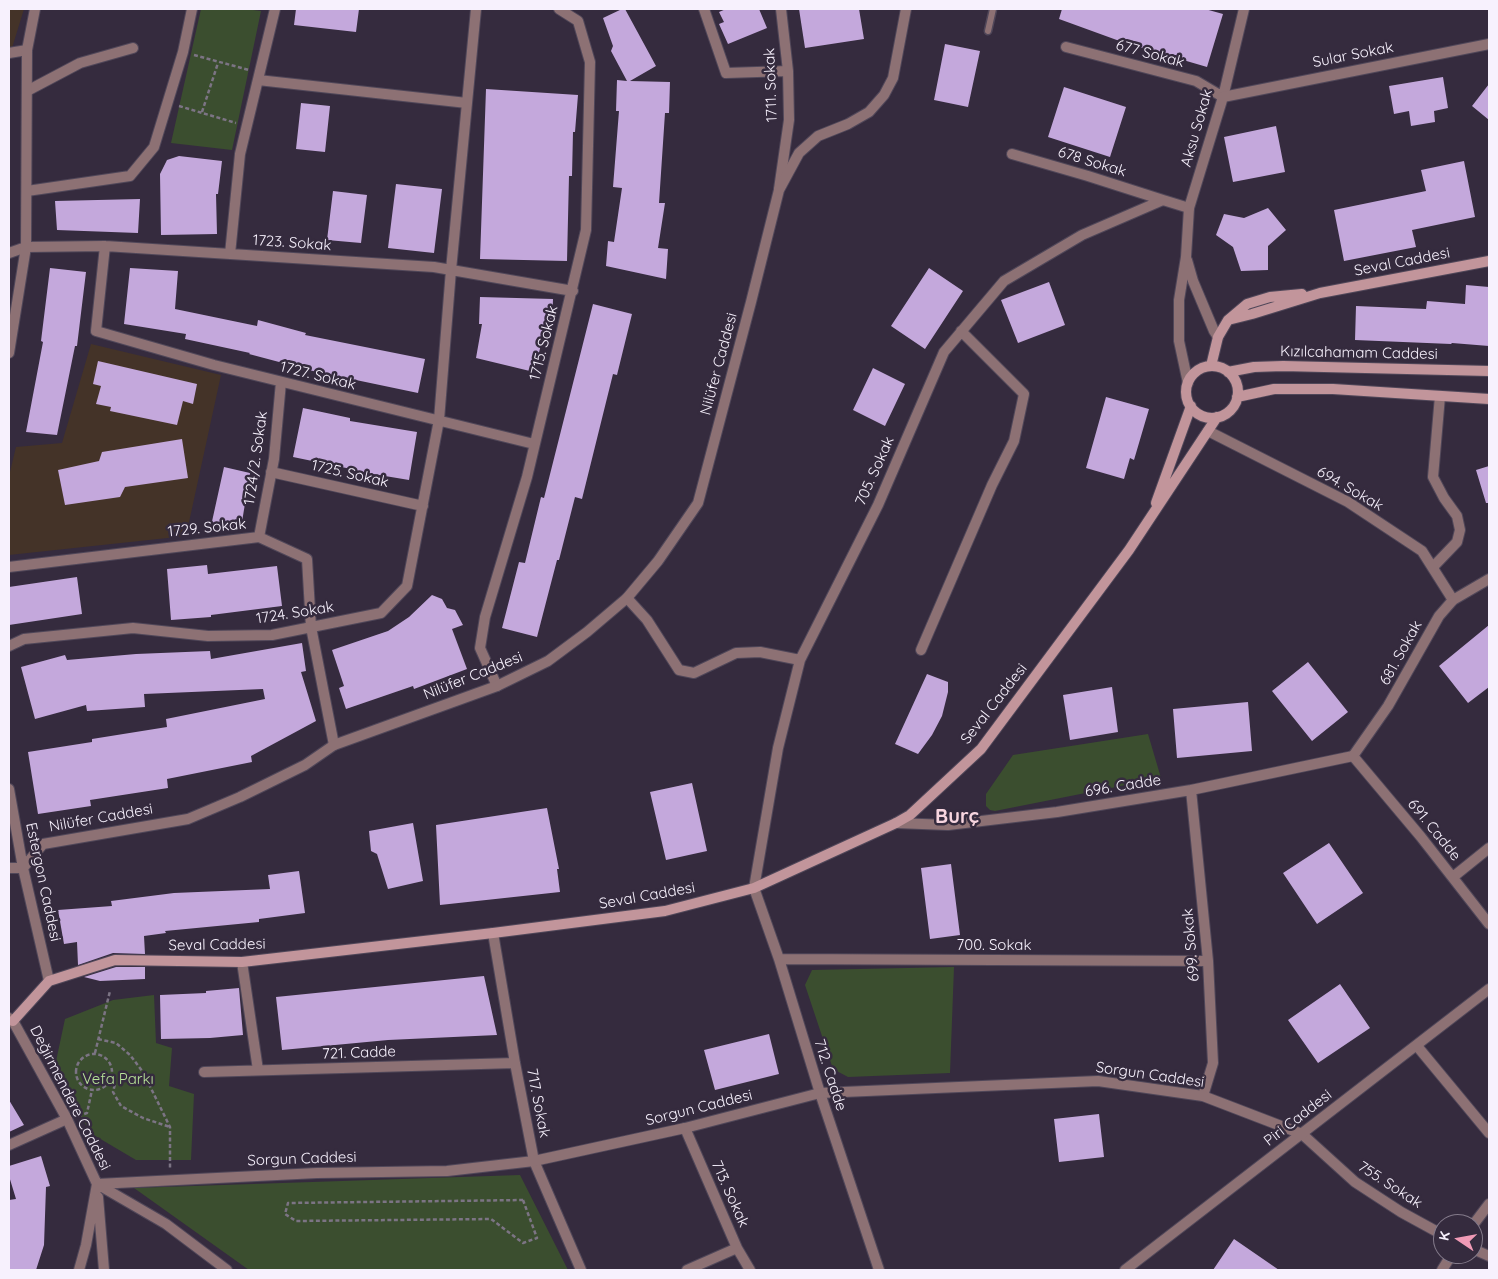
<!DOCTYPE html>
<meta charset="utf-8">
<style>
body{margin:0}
#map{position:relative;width:1498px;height:1279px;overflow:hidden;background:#352b3e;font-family:Quicksand,sans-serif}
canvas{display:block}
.frame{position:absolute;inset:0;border:10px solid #f7f1fd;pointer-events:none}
.north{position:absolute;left:1433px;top:1214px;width:50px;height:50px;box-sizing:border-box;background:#352b3e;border:1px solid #837a8a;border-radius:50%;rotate:282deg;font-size:14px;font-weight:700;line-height:20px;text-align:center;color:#f7f1fd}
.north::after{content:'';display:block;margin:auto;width:18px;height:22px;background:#f09ab6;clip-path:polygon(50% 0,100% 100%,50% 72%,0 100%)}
</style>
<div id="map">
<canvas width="1498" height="1279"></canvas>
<div class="frame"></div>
<div class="north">K</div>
</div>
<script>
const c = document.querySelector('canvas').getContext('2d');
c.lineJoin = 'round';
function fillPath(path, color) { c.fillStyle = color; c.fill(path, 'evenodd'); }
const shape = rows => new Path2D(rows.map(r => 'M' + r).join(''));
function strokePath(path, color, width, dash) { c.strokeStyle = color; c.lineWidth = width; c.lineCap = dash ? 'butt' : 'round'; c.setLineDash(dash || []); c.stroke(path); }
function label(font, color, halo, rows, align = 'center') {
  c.font = font + ' Quicksand,sans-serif'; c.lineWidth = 5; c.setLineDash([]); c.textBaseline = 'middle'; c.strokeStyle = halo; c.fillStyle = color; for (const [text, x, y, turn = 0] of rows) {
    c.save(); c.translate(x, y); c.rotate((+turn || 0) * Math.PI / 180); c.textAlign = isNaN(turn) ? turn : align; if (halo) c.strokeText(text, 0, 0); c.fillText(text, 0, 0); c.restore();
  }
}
fillPath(shape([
 [9,9,24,9,12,48,9,48],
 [91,344,221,375,186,536,9,555,9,476,16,447,62,443]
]), '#443328');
fillPath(shape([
 [201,9,245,9,261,11,232,150,171,143],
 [1148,734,1161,778,995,811,990,810,986,806,986,794,1013,755],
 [954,967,950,1073,848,1077,833,1069,805,985,812,970],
 [154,995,156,1043,172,1048,169,1086,194,1094,191,1160,136,1160,92,1134,71,1102,55,1066,65,1019,113,1000],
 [520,1175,568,1270,249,1270,134,1188]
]), '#3b4e2f');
fillPath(shape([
 [296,9,359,9,356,32,294,25],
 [622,9,625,9,656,66,630,81,670,82,669,113,665,113,659,203,665,203,658,248,668,249,666,279,606,266,608,241,614,242,622,188,613,187,619,111,616,111,617,80,627,81,611,51,613,46,603,18],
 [726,9,759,9,767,28,728,44,719,24,724,22,719,12],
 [799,9,859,9,864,39,805,48],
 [1062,9,1205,9,1223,14,1207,67,1125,43,1059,19],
 [945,44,980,51,968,107,934,100],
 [1443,77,1448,108,1434,111,1435,122,1411,126,1409,111,1394,114,1389,86],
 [1489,84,1489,120,1472,106],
 [1064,87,1126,107,1110,157,1048,137],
 [486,89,578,95,575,132,573,132,572,176,569,176,567,261,480,259],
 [301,103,330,106,325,152,296,149],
 [1276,126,1285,172,1233,182,1224,137],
 [179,156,222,161,218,194,216,194,217,234,161,235,160,174,167,160],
 [1464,161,1475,217,1412,230,1416,247,1344,261,1334,210,1426,191,1421,170],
 [396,184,442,189,434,253,388,248],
 [333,191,367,195,361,243,327,240],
 [140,199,138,233,57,230,55,201],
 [1268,208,1286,230,1268,246,1268,270,1241,271,1233,247,1216,235,1224,214,1244,218],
 [50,268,86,272,77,346,75,346,57,435,26,432,43,342,41,341],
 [130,268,178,271,175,309,257,326,258,320,306,333,305,335,425,359,418,393,313,371,249,354,250,353,185,339,186,334,124,324],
 [929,268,963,291,925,349,891,326],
 [1049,282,1065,325,1018,343,1001,300],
 [1466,285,1489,287,1489,346,1452,343,1451,344,1355,340,1356,306,1426,309,1427,301,1465,304],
 [480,297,553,299,552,329,545,329,534,372,476,358,482,324,479,324],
 [593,304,632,314,617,375,613,374,582,499,575,497,559,560,557,560,537,637,502,628,519,562,525,563,541,497,544,498],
 [98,361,197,384,193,404,183,401,177,425,110,411,111,407,96,404,101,386,93,384],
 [873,368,905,384,885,426,853,410],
 [1106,397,1149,409,1134,460,1130,458,1124,479,1086,468],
 [303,408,350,418,350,421,417,432,409,480,355,471,356,470,293,457],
 [182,439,188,478,125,487,120,497,65,505,58,470,99,461,102,452],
 [1489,466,1489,503,1486,503,1476,470],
 [224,467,250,473,241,528,211,526],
 [207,565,208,574,277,566,282,606,211,615,211,617,171,620,167,569],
 [77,577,82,614,9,625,9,587],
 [432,595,442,599,447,608,455,610,463,625,452,629,467,669,414,689,413,686,346,709,339,688,344,686,332,650,388,631,409,617],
 [1489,625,1489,687,1468,703,1439,666],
 [302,643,306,671,301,672,316,721,251,756,252,762,167,779,168,788,90,800,91,806,38,814,28,752,92,742,92,739,167,727,166,719,265,699,263,689,144,694,145,707,87,711,86,705,35,719,21,667,65,655,67,660,136,654,210,651,211,659],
 [1308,662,1348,712,1312,741,1272,691],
 [927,674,948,682,948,692,942,716,932,735,918,754,895,744],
 [1112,687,1118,732,1070,740,1063,695],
 [1248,702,1252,751,1177,758,1173,709],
 [692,783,707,851,666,860,650,792],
 [547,808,559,869,557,869,560,892,440,905,436,825],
 [413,823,423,881,388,889,377,854,371,851,369,831],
 [1329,843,1363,893,1317,924,1283,873],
 [951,864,960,935,930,939,921,868],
 [299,871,305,913,259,919,259,922,165,931,166,933,144,936,145,954,113,953,78,965,77,942,64,944,58,910,112,906,111,901,174,893,270,889,268,875],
 [116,967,145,967,145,979,100,981,84,977],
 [484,976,497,1035,388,1040,282,1050,276,997],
 [1340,984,1370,1028,1318,1063,1288,1020],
 [239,988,243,1035,210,1038,161,1039,160,995,206,993,206,991],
 [769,1034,779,1074,715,1090,704,1050],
 [9,1100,24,1125,9,1132],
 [1099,1114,1104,1157,1059,1162,1054,1119],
 [41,1156,50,1186,46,1187,44,1245,36,1270,9,1270,9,1200,16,1199,9,1176,9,1166],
 [1234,1239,1279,1270,1213,1270]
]), '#c4a8dc');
const service = shape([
 [988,31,993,9]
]);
const minor = shape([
 [704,9,726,73,788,71],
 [1066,47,1196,81,1223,97,1244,9],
 [9,53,27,50],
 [258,80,467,103],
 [27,91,80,63,133,48],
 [1012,154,1088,176,1163,200],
 [779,189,789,120,788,71,781,9],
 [27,191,130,176,154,147,183,52,192,9],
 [105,246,96,331,214,365,534,444],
 [9,253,26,247,105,246,434,267,573,291],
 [230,254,240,154,275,9],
 [1208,431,1348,502,1422,551,1453,600],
 [271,472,423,506],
 [259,537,274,459,281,382],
 [9,567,259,537,307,559,311,627,334,745],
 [1433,567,1457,542,1460,530,1457,516,1444,498,1433,477,1440,396],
 [627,598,647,620,679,670,694,673,736,653,760,652,800,660],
 [9,646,24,639,133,628,208,636,272,635,381,613,407,586,439,420,451,270,476,9],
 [921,650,992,485,1014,441,1024,394,961,331],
 [497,686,480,648,485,617,527,477,586,230,590,62,578,21,559,9],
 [1191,790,1208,961,1213,1063,1203,1096],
 [896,823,948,825,1057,812,1191,790,1353,756,1421,837,1489,924],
 [9,868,23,868],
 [1453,877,1489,848],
 [493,933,515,1063,534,1161,581,1270],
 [779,959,1208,961],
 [242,962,258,1070],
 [1417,1046,1489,1133],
 [204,1072,515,1063],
 [685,1128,737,1248,750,1270],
 [1302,1134,1355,1182,1401,1212,1443,1235],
 [9,1145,67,1119],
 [1473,1225,1489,1204],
 [1473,1249,1489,1256],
 [687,1270,737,1248],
 [879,1270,820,1093,779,959,754,888,778,748,800,660,878,505,944,352,1004,281,1082,235,1163,200,1189,208],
 [1442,1270,1452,1254]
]);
const tertiary = shape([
 [1187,260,1193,281,1214,331,1218,337],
 [9,353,26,247,27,50,35,9],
 [1188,383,1179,341,1179,300,1186,257,1189,208,1223,97,1489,44],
 [1353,756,1388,706,1439,616,1453,600,1489,579],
 [9,789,23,868,49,981],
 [23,868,43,844,188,819,240,797,305,765,334,745,497,686,548,661,587,632,627,598,658,561,698,503,751,302,779,190,799,153,818,136,848,124,869,112,884,95,893,78,906,9],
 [9,1018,13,1021,67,1119,97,1184,166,1224,227,1270],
 [97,1184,317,1173,447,1171,534,1161,685,1128,820,1093,1098,1081,1203,1096,1302,1134],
 [98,1197,104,1270],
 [79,1270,86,1245,97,1184],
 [1125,1270,1489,989]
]);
const secondary = shape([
 [1228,320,1252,314,1320,293,1489,261],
 [1211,366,1218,337,1228,320,1247,304,1270,297,1302,294],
 '1186 392a26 26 0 1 1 52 0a26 26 0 1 1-52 0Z',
 [1228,372,1254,367,1283,366,1489,371],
 [1237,397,1274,389,1333,389,1489,399],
 [1156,503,1191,406],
 [13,1021,49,981,115,960,242,962,493,933,665,911,754,888,896,823,910,815,981,749,1129,550,1217,417]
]);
strokePath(service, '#504759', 9);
strokePath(minor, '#504759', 12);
strokePath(tertiary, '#504759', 12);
strokePath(secondary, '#504759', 12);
strokePath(shape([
 [194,55,249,70],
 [179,106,236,123],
 [202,112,218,63],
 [98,1039,116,1043,130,1055,143,1072,170,1127,170,1169],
 [95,1053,110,991],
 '76 1072a18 18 0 1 1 36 0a18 18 0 1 1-36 0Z',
 [111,1080,115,1084,113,1092,121,1106,143,1118,170,1127],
 [78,1116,87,1113,92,1090],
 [523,1200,537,1238,523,1243,491,1219,296,1221,285,1214,288,1203,523,1200]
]), '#7c7484', 2.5, [4, 2.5]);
strokePath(service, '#8d7174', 6);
strokePath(minor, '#8d7174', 10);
strokePath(tertiary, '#8d7174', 10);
strokePath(secondary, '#c2959b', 10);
label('15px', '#f7f1fd', '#352b3e', [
 ["677 Sokak",1150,54,15],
 ["Sular Sokak",1353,55,-11],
 ["1711. Sokak",771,85,-92],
 ["Aksu Sokak",1197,128,-74],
 ["678 Sokak",1092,162,17],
 ["1723. Sokak",292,243,4],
 ["Seval Caddesi",1402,262,-11],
 ["1715. Sokak",544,343,-76],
 ["Kızılcahamam Caddesi",1359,353,1],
 ["Nilüfer Caddesi",719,364,-75],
 ["1727. Sokak",318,376,14],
 ["1724/2. Sokak",256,458,-82],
 ["705. Sokak",875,471,-66],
 ["1725. Sokak",350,474,13],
 ["694. Sokak",1350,489,30],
 ["1729. Sokak",207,528,-6],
 ["1724. Sokak",295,613,-9],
 ["681. Sokak",1401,653,-61],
 ["Nilüfer Caddesi",473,676,-22],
 ["Seval Caddesi",994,704,-52],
 ["696. Cadde",1123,786,-9],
 ["Nilüfer Caddesi",101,818,-10],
 ["691. Cadde",1434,830,51],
 ["Estergon Caddesi",43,882,78],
 ["Seval Caddesi",647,896,-10],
 ["Seval Caddesi",217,945,-1],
 ["700. Sokak",994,945],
 ["699. Sokak",1191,945,-95],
 ["721. Cadde",359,1053,-2],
 ["712. Cadde",830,1075,72],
 ["Sorgun Caddesi",1150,1075,8],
 ["Değirmendere Caddesi",70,1098,63],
 ["717. Sokak",538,1103,79],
 ["Sorgun Caddesi",699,1108,-14],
 ["Piri Caddesi",1298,1118,-38],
 ["Sorgun Caddesi",302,1159,-2],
 ["755. Sokak",1390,1185,33],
 ["713. Sokak",730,1194,66]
]);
label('15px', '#b8e499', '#352b3e', [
 ["Vefa Parkı",118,1079]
]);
label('bold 20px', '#f7d5df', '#352b3e', [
 ["Burç",957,817]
]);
</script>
